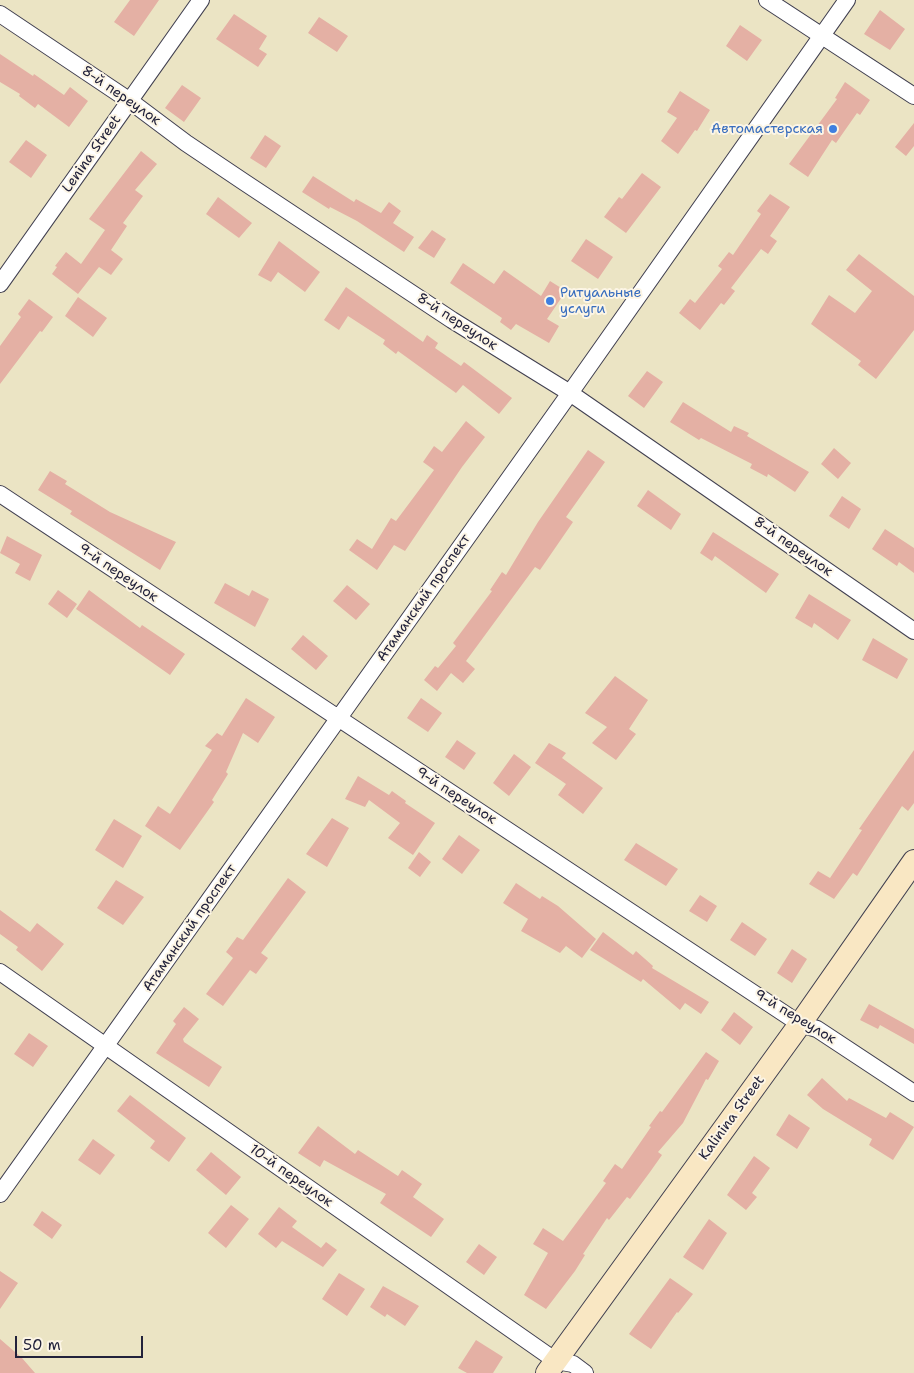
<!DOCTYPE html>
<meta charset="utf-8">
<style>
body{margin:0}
#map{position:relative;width:914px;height:1373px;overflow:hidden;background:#ebe4c4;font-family:"Shantell Sans",sans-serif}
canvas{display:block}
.scale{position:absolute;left:15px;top:1336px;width:128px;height:22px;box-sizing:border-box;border:2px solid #22223b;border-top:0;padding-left:6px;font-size:15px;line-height:18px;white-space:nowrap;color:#22223b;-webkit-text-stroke:4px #fcf5e5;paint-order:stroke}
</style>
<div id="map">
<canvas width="914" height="1373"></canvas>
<div class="scale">50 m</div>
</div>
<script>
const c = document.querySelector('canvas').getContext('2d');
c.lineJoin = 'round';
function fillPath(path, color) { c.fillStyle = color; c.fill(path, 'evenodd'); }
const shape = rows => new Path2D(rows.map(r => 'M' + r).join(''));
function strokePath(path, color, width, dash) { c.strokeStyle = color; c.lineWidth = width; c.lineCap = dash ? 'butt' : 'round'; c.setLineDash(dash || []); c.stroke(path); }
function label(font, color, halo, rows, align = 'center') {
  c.font = font + ' "Shantell Sans",sans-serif'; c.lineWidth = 4; c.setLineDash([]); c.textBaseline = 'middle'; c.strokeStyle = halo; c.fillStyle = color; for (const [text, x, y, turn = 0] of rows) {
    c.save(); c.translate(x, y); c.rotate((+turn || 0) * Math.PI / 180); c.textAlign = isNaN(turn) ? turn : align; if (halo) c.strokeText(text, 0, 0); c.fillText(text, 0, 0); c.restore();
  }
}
fillPath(shape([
 [130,0,159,0,134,36,114,22],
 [880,10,905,29,890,50,864,34],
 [234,14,267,36,259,49,267,54,258,67,216,39],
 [319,17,348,36,337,52,308,33],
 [740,25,762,40,747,61,726,46],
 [0,54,33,76,34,74,64,95,70,87,88,101,69,127,38,104,35,108,19,96,20,94,0,82],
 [845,82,870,100,860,115,857,113,836,143,832,140,808,177,789,164,837,99,835,98],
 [182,85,201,98,184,122,165,108],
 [680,91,710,110,697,131,695,130,678,154,661,141,677,118,667,112],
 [914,123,914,146,906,156,895,147],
 [265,135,281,146,266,168,250,158],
 [26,140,47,155,31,178,9,162],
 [141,151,157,164,135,190,143,196,123,223,127,226,111,250,123,259,111,275,99,267,78,294,52,274,57,267,55,266,66,252,81,264,105,230,89,219],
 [642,173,661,187,626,233,604,217,619,197,622,199],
 [313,176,354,202,356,199,381,213,389,202,401,211,393,223,414,237,404,252,357,221,330,207,329,209,302,192],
 [770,194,790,207,770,236,777,241,768,254,761,249,731,288,735,291,724,305,721,303,700,330,679,313,690,299,695,303,722,269,718,266,729,252,733,255,761,214,757,211],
 [218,197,252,223,239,238,206,214],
 [432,230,446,239,434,258,418,248],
 [586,239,613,257,598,279,571,261],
 [279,241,320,272,305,292,278,272,271,282,258,275],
 [859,254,914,296,914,330,876,379,858,365,861,361,811,324,829,295,855,313,872,291,846,270],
 [463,263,494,284,504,270,541,296,550,281,566,291,547,319,559,326,549,343,516,324,511,330,500,322,502,318,450,283],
 [346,287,423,342,427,335,438,343,435,348,461,366,464,362,512,398,499,414,463,385,456,393,398,351,396,354,383,344,385,340,348,316,339,330,324,320],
 [78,297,107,318,93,337,65,316],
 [29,299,53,317,42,332,40,331,0,384,0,346,21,317,18,314],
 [647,371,663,382,644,408,628,396],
 [683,402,731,432,734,426,749,433,747,436,809,472,795,492,768,474,767,477,750,468,752,464,701,438,699,440,670,422],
 [466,421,485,437,462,467,405,551,394,545,377,570,349,550,357,539,372,549,391,518,396,521,434,470,423,462,434,446,442,452],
 [834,448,851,463,838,479,821,464],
 [588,450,605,462,566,517,573,522,540,570,535,567,466,661,475,669,463,683,451,673,437,691,424,680,435,666,438,668,456,646,453,643,492,591,490,590,502,572,506,575,538,522],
 [50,471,67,481,65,484,110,512,176,542,160,570,70,514,72,511,38,490],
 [648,490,681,514,671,530,637,506],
 [842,496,861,509,849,529,829,516],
 [885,529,914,548,914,573,899,562,897,566,872,549],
 [713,532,779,574,766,593,715,556,712,561,700,553],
 [7,536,42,555,30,581,15,573,20,564,0,553],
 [225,583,249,596,252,590,269,599,255,627,214,603],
 [347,585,370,604,356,620,333,601],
 [58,590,77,604,67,618,48,604],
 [89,590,140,628,142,625,185,654,170,675,76,609],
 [809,594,851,620,838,640,814,623,812,628,795,618],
 [303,635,328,656,316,670,291,649],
 [873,638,908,659,897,679,862,660],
 [615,676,648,700,629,729,636,734,616,760,592,743,607,727,585,713],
 [246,698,275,717,258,743,243,733,226,772,228,774,212,800,214,802,180,850,145,826,158,806,170,814,212,750,205,746,217,733,222,736],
 [421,698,442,713,428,732,407,718],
 [457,740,476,753,464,770,445,757],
 [549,743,566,753,562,758,603,788,583,814,558,795,566,784,535,763],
 [914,750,914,803,908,811,902,806,857,876,853,873,834,899,809,884,818,871,830,878,862,830,859,829],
 [514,754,531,767,509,796,493,783],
 [358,776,389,795,392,791,406,801,405,803,435,823,413,855,388,838,400,823,369,800,365,807,345,799],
 [332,818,349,828,327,867,306,854],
 [114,819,142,836,123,868,95,850],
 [459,835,480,850,462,874,442,859],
 [636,843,678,869,666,886,624,860],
 [419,852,431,862,420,877,408,868],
 [288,878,306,892,261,953,268,958,256,974,250,970,223,1006,206,994,233,958,226,952,237,937,243,940],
 [116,880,144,897,123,925,97,908],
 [516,883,540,899,542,896,558,906,596,939,582,958,566,946,560,953,521,931,528,919,503,903],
 [700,895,717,906,707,922,689,911],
 [0,910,30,932,37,923,64,944,42,971,16,950,18,947,0,934],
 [742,922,767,939,755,956,730,940],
 [603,932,633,955,636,951,653,966,652,968,709,1002,701,1014,685,1003,680,1010,643,979,641,982,590,950],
 [792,949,807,959,792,983,777,973],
 [869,1004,914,1029,914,1044,880,1025,878,1029,860,1020],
 [184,1007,199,1019,183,1039,184,1042,222,1067,209,1087,156,1053,176,1024,173,1021],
 [734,1012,753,1027,740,1045,721,1030],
 [29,1033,48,1046,33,1067,14,1054],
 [706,1052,719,1061,708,1080,706,1079,683,1123,658,1152,662,1155,650,1172,630,1199,627,1197,609,1220,607,1218,583,1254,585,1255,575,1271,546,1309,524,1295,548,1253,533,1244,543,1228,563,1241,606,1183,603,1181,615,1164,622,1169,651,1127,649,1126,660,1111,662,1112],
 [822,1078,847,1101,849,1098,886,1118,890,1112,914,1127,893,1160,869,1145,872,1139,823,1109,807,1095],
 [130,1095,186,1138,169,1162,150,1148,155,1141,117,1111],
 [789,1114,810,1128,797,1149,776,1135],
 [318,1126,355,1154,358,1150,398,1176,402,1170,422,1184,413,1197,444,1219,431,1237,380,1203,386,1194,324,1160,320,1167,298,1153],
 [93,1139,115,1155,100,1175,78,1160],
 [211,1152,241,1177,226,1195,196,1170],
 [754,1156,770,1168,752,1193,757,1197,746,1210,727,1195],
 [231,1205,249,1219,226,1248,208,1233],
 [279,1207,297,1221,292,1227,321,1248,326,1242,337,1250,323,1267,282,1241,276,1248,258,1234],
 [42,1211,62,1225,52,1239,33,1225],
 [709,1219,727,1233,703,1270,683,1257],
 [479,1244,497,1257,484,1275,466,1262],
 [0,1271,18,1283,0,1309],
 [339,1273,365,1289,347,1316,322,1299],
 [670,1278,693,1294,678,1313,677,1312,651,1349,629,1334],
 [383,1286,419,1306,405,1326,387,1314,385,1317,370,1307],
 [0,1339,22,1358,35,1373,0,1373],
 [476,1340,503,1357,493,1373,467,1373,458,1368]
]), '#e4b0a4');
const street = shape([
 [767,0,914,96],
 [0,14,130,101,186,143,244,182,452,320,570,393,914,631],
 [0,284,201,0],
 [0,494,800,1024,817,1029,914,1093],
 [0,972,556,1361,573,1364,585,1373],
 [0,1194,570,393,847,0]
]);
const secondary = shape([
 [547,1373,800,1024,914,861]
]);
strokePath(street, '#403f50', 18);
strokePath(secondary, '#403f50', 24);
strokePath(street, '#fff', 16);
strokePath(secondary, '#f9e7c3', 22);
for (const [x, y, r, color] of [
 [833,129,5,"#3f7fe0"],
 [550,301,5,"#3f7fe0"]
]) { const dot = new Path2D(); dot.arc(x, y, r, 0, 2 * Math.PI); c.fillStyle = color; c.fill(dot); strokePath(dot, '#fcf5e5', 2); }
label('14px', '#22223b', '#fcf5e5', [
 ["8-й переулок",121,96,35],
 ["Lenina Street",92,154,-55],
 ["8-й переулок",457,322,33],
 ["8-й переулок",793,547,35],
 ["9-й переулок",118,573,34],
 ["Атаманский проспект",424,598,-55],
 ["9-й переулок",456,796,33],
 ["Атаманский проспект",190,928,-55],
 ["9-й переулок",795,1017,31],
 ["Kalinina Street",732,1118,-54],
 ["10-й переулок",291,1176,35]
]);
label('14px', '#366cbe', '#fcf5e5', [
 ["Автомастерская",823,129],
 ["Ритуальные",560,293,"left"],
 ["услуги",560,309,"left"]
], 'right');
</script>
